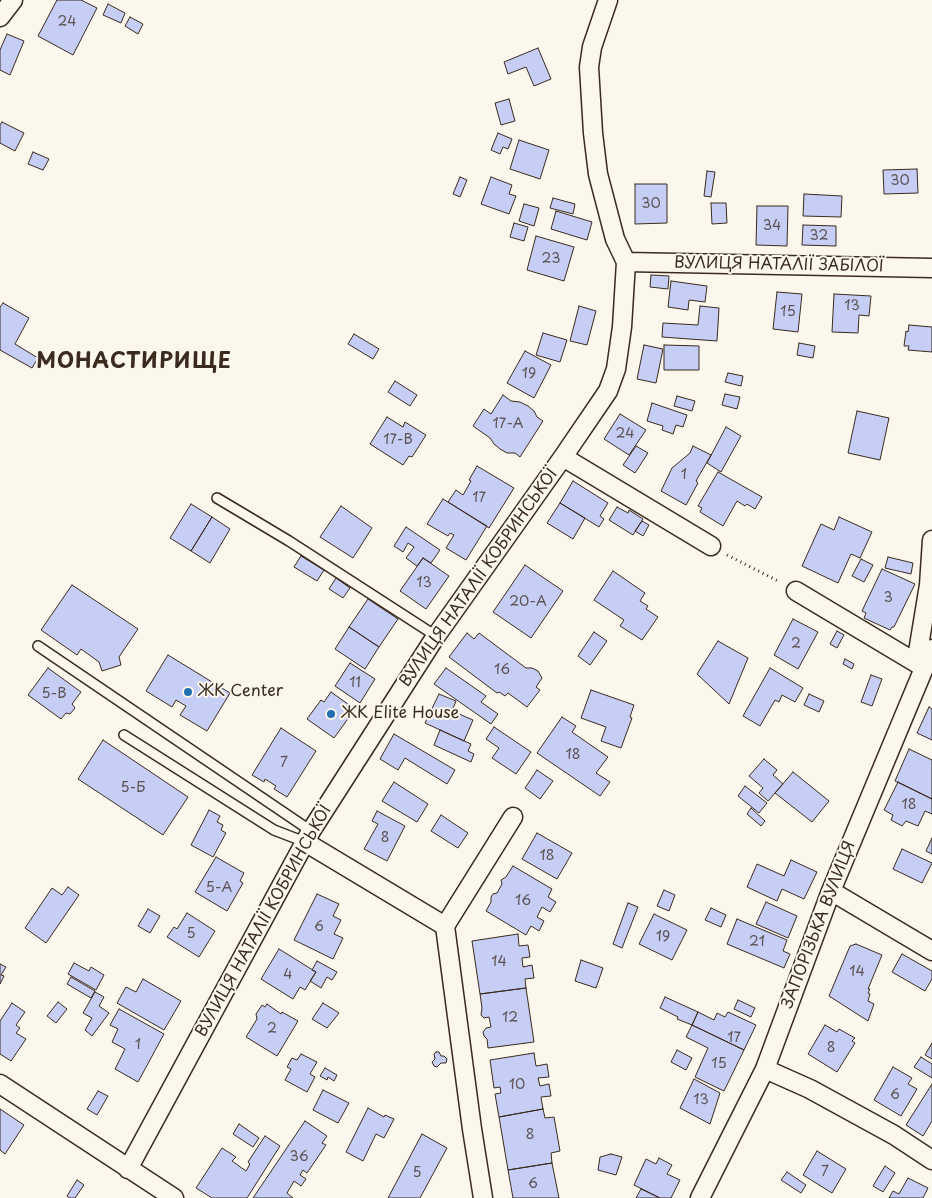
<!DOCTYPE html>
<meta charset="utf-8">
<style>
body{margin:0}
canvas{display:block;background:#fbf7ec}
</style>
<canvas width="932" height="1198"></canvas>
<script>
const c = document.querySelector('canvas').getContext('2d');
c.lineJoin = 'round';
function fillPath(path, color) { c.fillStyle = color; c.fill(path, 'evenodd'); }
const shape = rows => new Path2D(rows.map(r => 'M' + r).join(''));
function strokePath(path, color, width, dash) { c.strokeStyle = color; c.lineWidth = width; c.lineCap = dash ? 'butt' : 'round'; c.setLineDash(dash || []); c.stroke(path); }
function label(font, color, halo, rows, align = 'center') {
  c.font = font + ' "Playpen Sans",sans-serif'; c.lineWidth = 4; c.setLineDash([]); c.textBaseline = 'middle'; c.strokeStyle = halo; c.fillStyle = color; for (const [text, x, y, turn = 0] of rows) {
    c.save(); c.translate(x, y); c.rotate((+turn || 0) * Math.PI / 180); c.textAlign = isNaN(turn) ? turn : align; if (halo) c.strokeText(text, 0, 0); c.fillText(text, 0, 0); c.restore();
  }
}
const building = shape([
 [57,0,81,0,97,8,73,55,38,36,57,0],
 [108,4,125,13,121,23,103,15,108,4],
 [130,17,143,24,138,34,125,26,130,17],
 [7,34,24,41,10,75,0,70,0,50,7,34],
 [538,48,551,79,534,86,526,67,508,74,504,62,538,48],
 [509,99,515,121,501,125,495,103,509,99],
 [2,122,24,133,15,151,0,143,0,125,2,122],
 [498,133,512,139,508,149,503,147,500,154,491,150,498,133],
 [519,140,549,150,540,179,510,169,519,140],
 [33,152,49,159,43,170,28,164,33,152],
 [917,169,918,193,884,194,883,170,917,169],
 [707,171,715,172,711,197,704,196,707,171],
 [460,177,467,180,460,197,453,194,460,177],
 [491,177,512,185,509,194,516,196,509,214,481,204,491,177],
 [635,184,667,184,667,223,635,224,635,184],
 [804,194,842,196,841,217,803,216,804,194],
 [553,198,575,204,573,214,550,208,553,198],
 [711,203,726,203,727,223,712,224,711,203],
 [524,204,539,208,534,226,519,221,524,204],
 [757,206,788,206,787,246,756,245,757,206],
 [556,211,592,222,587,240,551,229,556,211],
 [514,223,528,227,524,241,510,237,514,223],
 [803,225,836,226,836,246,802,245,803,225],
 [536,236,574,247,564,281,527,270,536,236],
 [651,275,669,276,668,289,650,287,651,275],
 [671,281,707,286,705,302,689,300,688,310,668,307,671,281],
 [777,292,802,294,798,332,773,329,777,292],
 [834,294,871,296,869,316,859,315,858,333,832,332,834,294],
 [3,303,29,318,15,344,38,358,32,368,0,350,0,307,3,303],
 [579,306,596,311,587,345,570,341,579,306],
 [700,306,719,308,717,341,662,337,663,323,698,325,700,306],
 [909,325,932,327,932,352,908,350,909,346,904,346,906,331,908,332,909,325],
 [543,333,567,340,560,362,536,355,543,333],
 [354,334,379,349,373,359,348,344,354,334],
 [799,343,815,346,813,358,797,355,799,343],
 [644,345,663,349,656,383,637,379,644,345],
 [664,345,699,346,699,370,664,370,664,345],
 [525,351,551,365,534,398,507,383,525,351],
 [728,373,743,376,741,386,725,382,728,373],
 [395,381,417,395,410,406,388,392,395,381],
 [725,394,740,397,737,409,722,405,725,394],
 [503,395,511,401,520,402,528,406,534,411,537,417,543,421,520,457,515,453,507,453,500,449,494,444,490,438,473,426,484,409,491,414,503,395],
 [677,396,695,401,692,411,674,406,677,396],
 [652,403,687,415,683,427,676,425,673,434,662,430,663,426,647,421,652,403],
 [857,411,889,418,880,460,848,453,857,411],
 [620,414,646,430,629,455,604,439,620,414],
 [387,417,403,427,405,422,426,435,412,457,409,456,403,465,370,444,387,417],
 [726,427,741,436,721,472,707,463,726,427],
 [636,446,648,453,635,473,623,465,636,446],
 [693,446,711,455,696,481,698,483,686,505,661,491,672,468,690,453,693,446],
 [477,466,514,488,489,528,448,502,456,490,463,495,471,481,469,480,477,466],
 [718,472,762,497,755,509,747,504,745,506,737,501,723,526,700,512,702,508,698,506,718,472],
 [573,481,608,503,600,516,604,519,599,527,560,503,573,481],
 [443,499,487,526,466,560,446,548,454,535,450,533,448,536,427,524,443,499],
 [560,503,585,518,573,539,547,523,560,503],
 [191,504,212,517,191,551,170,538,191,504],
 [341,506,372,528,353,558,320,537,341,506],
 [617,507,628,513,629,510,643,519,633,535,609,520,617,507],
 [212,517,230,529,210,563,191,551,212,517],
 [839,517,872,532,860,558,851,554,838,583,802,566,821,524,834,530,839,517],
 [642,521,649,525,643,536,635,531,642,521],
 [406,527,440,550,431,563,423,558,417,566,406,558,414,547,408,543,403,552,394,546,406,527],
 [301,556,324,570,317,581,294,567,301,556],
 [888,557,913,563,911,574,885,568,888,557],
 [423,558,449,576,426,609,400,591,423,558],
 [861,559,873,565,864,582,852,576,861,559],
 [525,565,563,591,531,638,493,612,525,565],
 [882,569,915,584,894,627,892,627,890,630,864,618,866,613,862,611,882,569],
 [613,571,645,593,640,601,648,606,646,609,658,617,642,640,620,626,624,620,594,600,613,571],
 [336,578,350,588,343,598,329,589,336,578],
 [72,585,138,629,119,657,121,665,102,671,99,662,81,649,77,655,41,630,72,585],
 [368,599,398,619,379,647,349,627,368,599],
 [793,619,818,632,798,669,774,655,793,619],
 [349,627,379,647,365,669,335,649,349,627],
 [837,631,844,635,837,648,830,644,837,631],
 [594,632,607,641,590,665,578,656,594,632],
 [467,633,474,639,479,633,526,668,532,668,538,671,542,678,536,687,540,690,527,707,508,693,505,696,499,692,497,693,449,657,467,633],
 [718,641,748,658,729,704,697,674,718,641],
 [168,655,230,693,207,731,180,715,186,706,176,700,172,707,146,691,168,655],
 [845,659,854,664,852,669,843,664,845,659],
 [350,663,375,679,360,703,335,686,350,663],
 [48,668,81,692,72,704,75,708,70,714,66,713,61,719,28,695,48,668],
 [446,668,486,696,481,702,498,714,491,724,434,684,446,668],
 [770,668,803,688,795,702,782,695,779,702,775,700,760,726,743,716,770,668],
 [871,675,882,679,872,706,861,702,871,675],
 [591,690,634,705,630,717,632,718,621,748,601,741,606,727,581,718,591,690],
 [331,692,355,709,334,738,307,719,321,700,324,702,331,692],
 [439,694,456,701,452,711,473,720,464,741,425,723,439,694],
 [809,694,824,701,819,712,804,705,809,694],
 [929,707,932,709,932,740,917,733,929,707],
 [562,717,576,726,572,732,608,757,596,773,610,782,600,796,537,753,562,717],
 [494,727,531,752,516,774,492,758,499,748,486,739,494,727],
 [281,728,316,751,287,797,274,789,276,786,265,779,264,782,252,775,281,728],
 [440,730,471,744,468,751,474,754,471,762,434,745,440,730],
 [394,734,455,770,447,784,405,758,398,770,380,759,394,734],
 [103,740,188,797,163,835,78,779,103,740],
 [909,749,932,760,932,799,895,781,909,749],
 [764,759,777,770,773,775,783,784,768,801,759,793,763,788,749,776,764,759],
 [537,770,553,781,540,799,525,788,537,770],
 [793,772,829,801,812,822,775,793,793,772],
 [394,782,428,804,417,822,382,801,394,782],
 [898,782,932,799,932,814,925,811,918,826,906,821,902,826,891,820,893,815,884,810,898,782],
 [745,786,767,803,759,813,738,796,745,786],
 [751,808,765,821,761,826,747,814,751,808],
 [209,810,220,816,217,822,223,825,221,830,226,833,213,857,191,845,209,810],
 [377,811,405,826,387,861,364,849,378,824,372,821,377,811],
 [441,815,468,833,458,848,431,831,441,815],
 [537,833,572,853,557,879,522,859,537,833],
 [932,838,932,854,926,851,932,838],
 [902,849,932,863,922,883,893,869,902,849],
 [216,857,244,873,240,881,243,883,227,911,195,892,216,857],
 [791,860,817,872,804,899,782,889,777,901,747,887,757,864,784,876,791,860],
 [513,866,552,889,548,897,556,902,550,912,542,907,537,917,544,921,539,931,531,926,526,935,486,911,491,902,491,897,493,894,497,893,502,884,501,880,506,877,513,866],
 [68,887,79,895,46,943,25,928,52,888,62,895,68,887],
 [664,890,675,895,669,911,657,906,664,890],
 [317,894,339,904,333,916,341,920,334,934,343,938,333,959,294,940,317,894],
 [766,902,797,916,788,938,756,924,766,902],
 [628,903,638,907,622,948,613,944,628,903],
 [711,908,726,915,721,927,705,920,711,908],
 [148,909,160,916,150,933,138,926,148,909],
 [187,913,215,931,199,957,167,937,174,927,177,929,187,913],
 [654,914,687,930,672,960,639,944,654,914],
 [737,919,787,940,783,951,790,954,784,968,727,944,737,919],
 [518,934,519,946,528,945,530,957,522,958,523,967,532,965,534,978,525,979,526,988,480,994,472,941,518,934],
 [856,944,882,955,868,989,870,989,868,993,870,994,868,1001,874,1004,868,1021,829,996,850,946,856,944],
 [279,949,316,972,305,990,300,987,293,999,261,979,279,949],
 [902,954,932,971,932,979,925,991,892,972,902,954],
 [581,960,603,968,596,988,575,981,581,960],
 [317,961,337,972,332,980,327,977,321,988,310,981,316,972,312,970,317,961],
 [74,963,89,971,91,967,104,975,96,990,68,974,74,963],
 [0,964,6,967,1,975,4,976,0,984,0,964],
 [71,977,95,991,91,998,67,984,71,977],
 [143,979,181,1001,164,1030,117,1003,126,987,136,992,143,979],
 [526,988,534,1042,488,1048,487,1039,484,1036,483,1032,486,1028,491,1027,489,1017,484,1018,481,1015,482,1008,480,994,526,988],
 [95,992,104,997,99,1006,109,1013,92,1036,85,1030,92,1018,83,1013,95,992],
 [665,997,698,1012,692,1025,677,1019,678,1017,660,1008,665,997],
 [738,1000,755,1008,751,1017,734,1009,738,1000],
 [58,1002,67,1009,56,1023,47,1016,58,1002],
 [12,1003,25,1012,16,1025,20,1028,16,1033,26,1039,11,1061,0,1054,0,1021,12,1003],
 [323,1003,339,1013,327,1028,312,1019,323,1003],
 [267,1004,281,1014,282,1012,298,1021,277,1056,246,1037,257,1019,256,1014,262,1005,265,1007,267,1004],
 [119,1009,164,1034,138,1082,115,1069,125,1049,112,1042,118,1029,110,1025,119,1009],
 [698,1012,714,1020,717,1013,725,1017,728,1012,756,1025,744,1050,692,1025,698,1012],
 [692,1025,744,1050,724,1091,695,1077,708,1048,686,1037,692,1025],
 [825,1025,837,1032,839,1029,855,1038,852,1041,855,1043,837,1072,808,1054,825,1025],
 [932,1043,932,1059,925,1055,932,1043],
 [677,1050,692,1058,686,1070,671,1062,677,1050],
 [436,1052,439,1052,441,1056,444,1056,447,1059,446,1063,441,1063,437,1067,434,1066,432,1062,435,1059,434,1054,436,1052],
 [534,1053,536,1066,547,1064,549,1077,538,1078,540,1086,549,1084,551,1096,541,1097,543,1109,499,1117,495,1094,501,1093,500,1087,494,1088,490,1060,534,1053],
 [301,1054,317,1062,310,1074,315,1077,307,1092,285,1080,291,1069,287,1067,292,1058,297,1060,301,1054],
 [921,1057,932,1064,932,1078,914,1067,921,1057],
 [893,1067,912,1078,908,1084,917,1089,901,1116,874,1100,893,1067],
 [325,1068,337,1075,334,1081,328,1077,327,1080,320,1076,325,1068],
 [694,1079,720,1093,710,1124,680,1108,694,1079],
 [932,1084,932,1121,923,1136,906,1125,932,1084],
 [323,1090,349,1103,338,1123,313,1110,323,1090],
 [98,1091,108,1096,97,1115,87,1109,98,1091],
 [368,1108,384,1117,385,1115,394,1119,384,1138,376,1134,363,1161,346,1152,368,1108],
 [0,1109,24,1125,5,1154,0,1150,0,1109],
 [543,1109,545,1118,554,1117,560,1151,551,1153,552,1163,508,1170,499,1117,543,1109],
 [305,1121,327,1136,322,1143,326,1145,307,1173,303,1170,300,1175,306,1179,301,1186,294,1181,287,1193,293,1198,253,1198,305,1121],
 [239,1124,259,1138,253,1147,233,1134,239,1124],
 [422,1134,447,1148,420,1198,388,1198,422,1134],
 [265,1136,280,1146,247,1198,212,1198,196,1188,222,1148,236,1157,232,1161,246,1171,250,1164,248,1162,265,1136],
 [817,1151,846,1169,832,1193,803,1175,817,1151],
 [611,1154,622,1157,616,1175,598,1170,600,1157,611,1154],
 [659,1158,672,1165,667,1174,680,1180,671,1198,660,1198,634,1185,646,1159,656,1164,659,1158],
 [552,1163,559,1198,513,1198,508,1170,552,1163],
 [885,1166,895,1173,883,1192,873,1186,885,1166],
 [787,1172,806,1185,801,1193,781,1180,787,1172],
 [908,1178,928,1188,923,1198,889,1198,893,1191,899,1194,908,1178],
 [77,1180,84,1185,75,1198,70,1198,67,1196,77,1180],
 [641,1189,660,1198,636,1198,641,1189]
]);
fillPath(building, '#c6cef6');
strokePath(building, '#3b2a1e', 1);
const lane = shape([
 [217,498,289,541,436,636],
 [38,646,311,831],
 [124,735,274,830,305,842]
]);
const street = shape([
 [0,17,13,0],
 [626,262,932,268],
 [563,457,711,546],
 [796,591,923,667],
 [923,667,918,652,929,585,932,540],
 [305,842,445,926],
 [831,891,932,951],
 [765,1069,810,1089,894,1135,932,1160],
 [0,1084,174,1198],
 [128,1169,311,831,436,636,563,457,608,391,616,369,622,327,626,262,615,239,598,174,593,133,589,67,592,47,608,0],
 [483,1198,472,1129,445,926,513,817],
 [700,1198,765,1069,831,891,932,649]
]);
strokePath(lane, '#3b2a1e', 12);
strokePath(street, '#3b2a1e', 21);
strokePath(shape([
 [727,555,780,582]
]), '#3b2a1e', 3, [1, 4]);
strokePath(lane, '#fbf7ec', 9);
strokePath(street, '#fbf7ec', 18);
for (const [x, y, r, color] of [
 [188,692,5,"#1f6fb2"],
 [331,714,5,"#1f6fb2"]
]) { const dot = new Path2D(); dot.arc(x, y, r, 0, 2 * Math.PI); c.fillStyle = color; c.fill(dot); strokePath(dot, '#fbf7ec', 2); }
label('14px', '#5e5354', null, [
 ["24",67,22],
 ["30",900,181],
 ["30",651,204],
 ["34",772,226],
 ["32",819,236],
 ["23",551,259],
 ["13",852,306],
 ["15",788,312],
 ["19",529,374],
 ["17-А",508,424],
 ["24",625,434],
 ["17-В",398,440],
 ["1",684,475],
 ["17",479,498],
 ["13",424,583],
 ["3",888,598],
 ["20-А",528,602],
 ["2",796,644],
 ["16",502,670],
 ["11",355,683],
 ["5-В",54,694],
 ["18",573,755],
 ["7",284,763],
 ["5-Б",133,788],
 ["18",909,805],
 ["8",385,838],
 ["18",547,856],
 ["5-А",219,888],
 ["16",523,901],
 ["6",319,927],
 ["5",191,934],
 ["19",663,937],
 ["21",757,942],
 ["14",499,962],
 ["14",857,972],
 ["4",288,975],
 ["12",510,1018],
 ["2",272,1029],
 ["17",734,1038],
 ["1",138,1045],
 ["8",831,1048],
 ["15",719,1064],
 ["10",517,1085],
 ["6",895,1095],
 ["13",701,1100],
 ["8",530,1135],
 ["36",299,1157],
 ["7",825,1172],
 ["5",417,1173],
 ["6",533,1184]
]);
label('16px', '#3b2a1e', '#fbf7ec', [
 ["ВУЛИЦЯ НАТАЛІЇ ЗАБІЛОЇ",779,265,1],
 ["ВУЛИЦЯ НАТАЛІЇ КОБРИНСЬКОЇ",479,578,-55],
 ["ВУЛИЦЯ НАТАЛІЇ КОБРИНСЬКОЇ",264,921,-61],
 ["ЗАПОРІЗЬКА ВУЛИЦЯ",819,925,-69]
]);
label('16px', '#3b2a1e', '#fbf7ec', [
 ["ЖК Center",198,692],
 ["ЖК Elite House",341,714]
], 'left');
c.letterSpacing = '1px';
label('bold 21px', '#3b2a1e', '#fbf7ec', [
 ["МОНАСТИРИЩЕ",134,362]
]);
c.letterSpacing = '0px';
</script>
